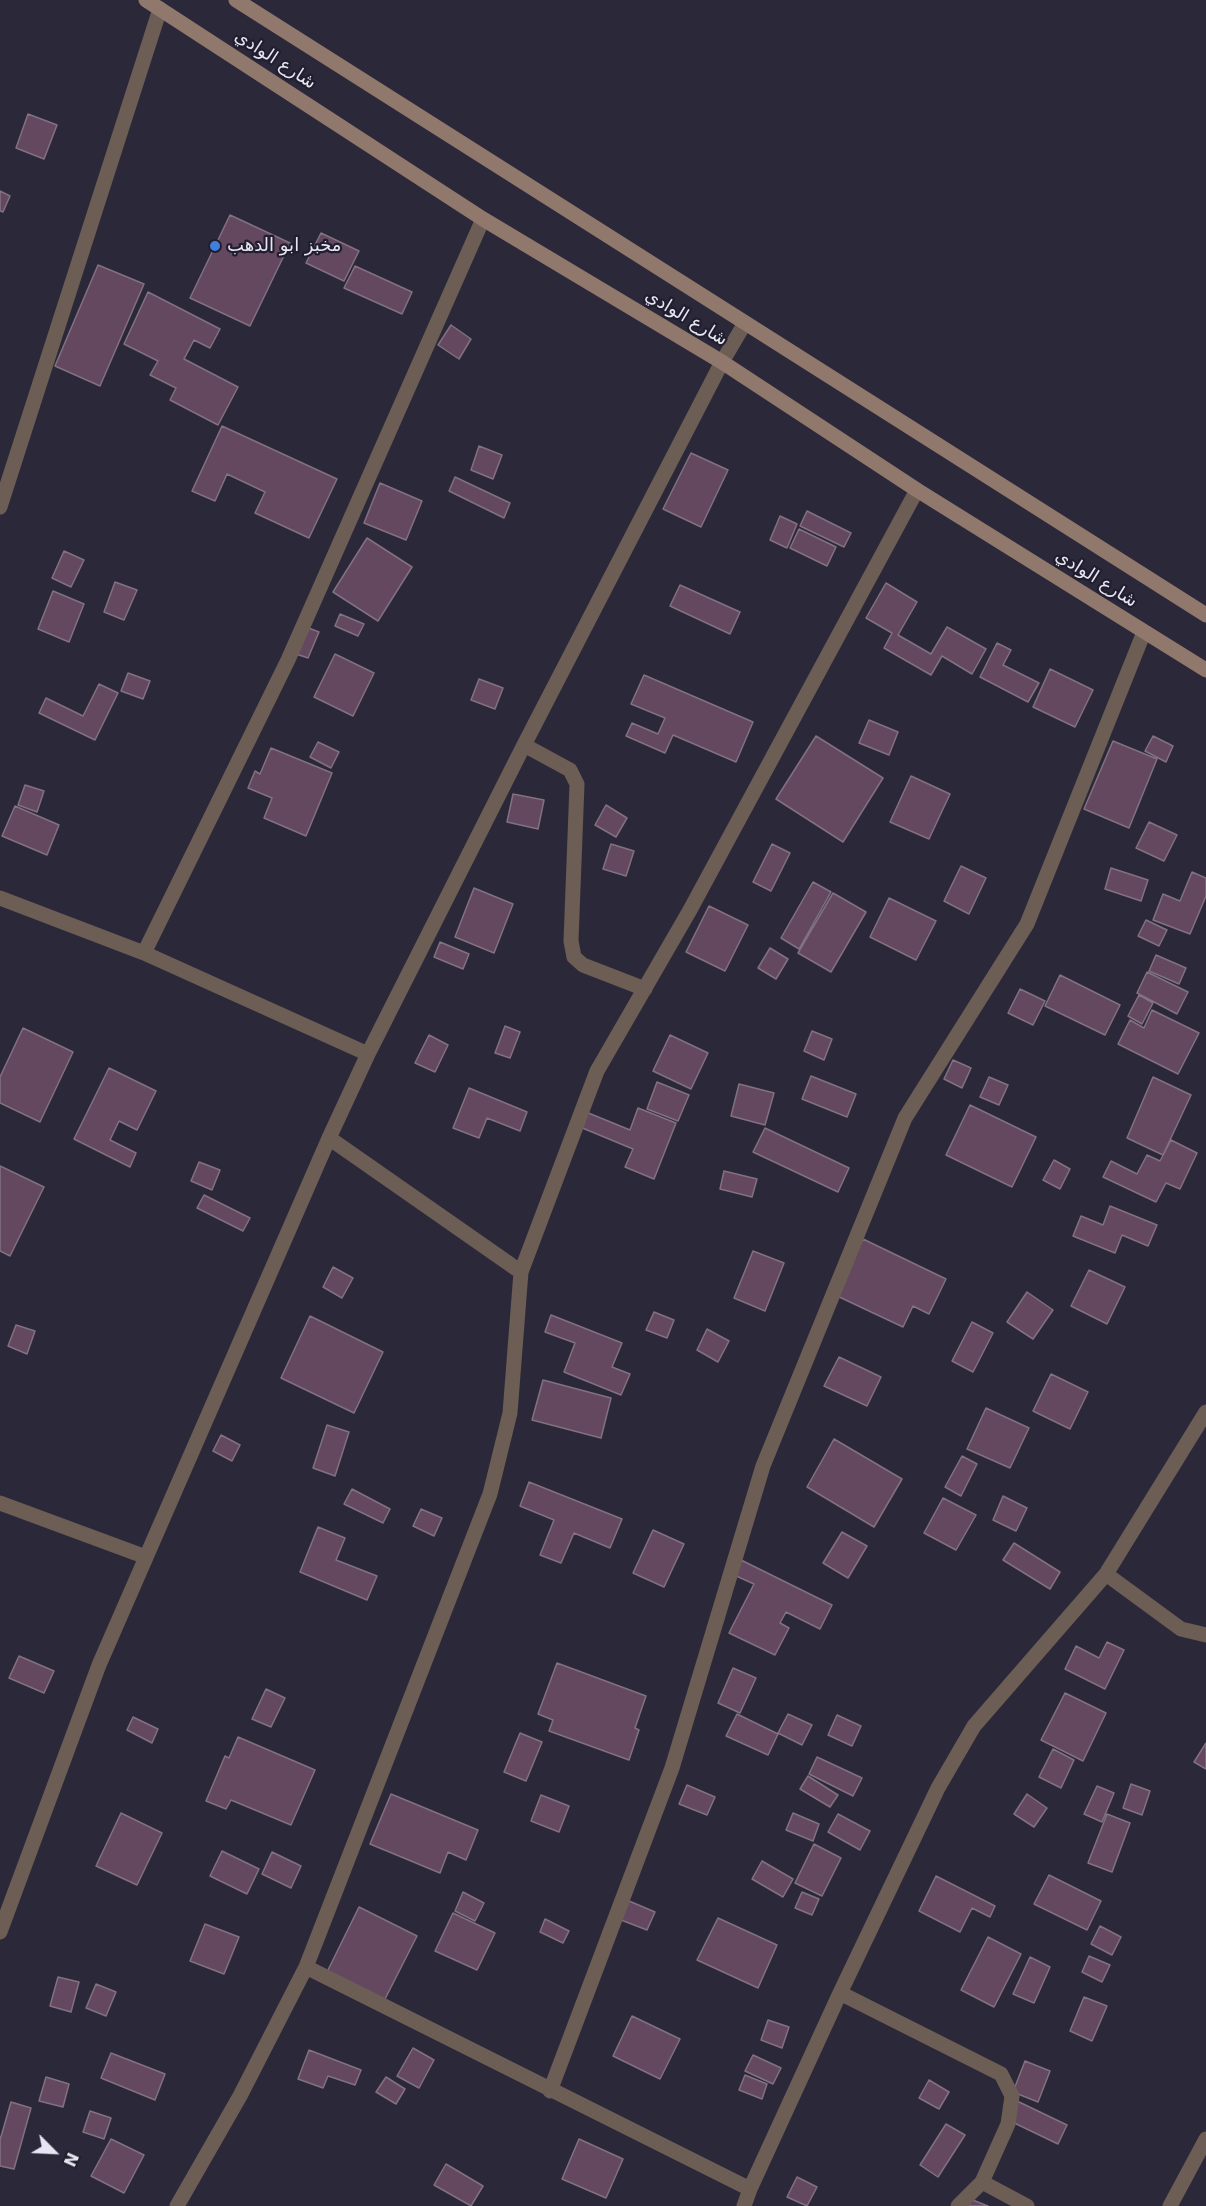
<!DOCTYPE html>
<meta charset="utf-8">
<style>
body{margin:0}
#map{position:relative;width:1206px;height:2206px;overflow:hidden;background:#2b2939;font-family:"DejaVu Sans",sans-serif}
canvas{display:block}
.north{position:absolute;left:24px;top:2122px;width:60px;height:60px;-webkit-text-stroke:4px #211f2f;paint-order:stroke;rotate:114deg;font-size:16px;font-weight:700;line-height:24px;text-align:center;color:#e6e5f1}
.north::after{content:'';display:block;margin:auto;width:21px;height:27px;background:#e6e5f1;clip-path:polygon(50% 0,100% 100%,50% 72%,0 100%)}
</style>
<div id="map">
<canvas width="1206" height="2206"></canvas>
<div class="north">N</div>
</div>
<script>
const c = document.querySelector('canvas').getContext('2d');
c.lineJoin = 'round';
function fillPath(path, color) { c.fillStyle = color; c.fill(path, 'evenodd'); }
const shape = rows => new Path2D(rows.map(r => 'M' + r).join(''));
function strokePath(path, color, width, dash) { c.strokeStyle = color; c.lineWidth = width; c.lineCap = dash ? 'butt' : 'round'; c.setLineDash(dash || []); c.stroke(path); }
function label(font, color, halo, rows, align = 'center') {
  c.font = font + ' "DejaVu Sans","Noto Sans Arabic",sans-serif'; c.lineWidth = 4.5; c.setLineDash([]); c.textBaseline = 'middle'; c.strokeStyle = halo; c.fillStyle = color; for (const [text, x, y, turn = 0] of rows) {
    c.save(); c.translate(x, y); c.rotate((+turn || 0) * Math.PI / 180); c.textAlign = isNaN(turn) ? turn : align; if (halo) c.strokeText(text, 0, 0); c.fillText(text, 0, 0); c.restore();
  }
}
const building = shape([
 [28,114,57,125,44,159,16,148,28,114],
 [0,191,10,196,3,212,0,211,0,191],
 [230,215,290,243,250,326,190,298,230,215],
 [321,233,359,251,344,281,306,263,321,233],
 [98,265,144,284,100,386,55,366,98,265],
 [355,266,412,292,402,314,344,288,355,266],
 [148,292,220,329,210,348,194,340,184,359,238,387,218,425,170,400,176,388,150,375,158,361,124,344,148,292],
 [451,325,471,339,459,359,438,345,451,325],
 [222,426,337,479,309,538,255,513,265,492,227,474,215,501,192,491,222,426],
 [479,446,502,455,493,479,471,470,479,446],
 [691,453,728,470,701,527,663,509,691,453],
 [455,477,510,503,504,518,449,491,455,477],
 [380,483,422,501,406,540,364,523,380,483],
 [807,511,851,533,844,547,800,526,807,511],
 [780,516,797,524,787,548,770,540,780,516],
 [799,529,836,547,827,566,790,548,799,529],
 [367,538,412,567,378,621,333,592,367,538],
 [64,551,84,560,71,587,52,578,64,551],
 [115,582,137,590,124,620,104,612,115,582],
 [886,583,917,602,898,635,931,654,947,627,986,649,972,674,942,656,931,675,884,648,892,633,866,618,886,583],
 [680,585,740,612,730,634,670,606,680,585],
 [53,591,84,604,69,642,38,629,53,591],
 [340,614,364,624,358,636,335,626,340,614],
 [303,626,319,632,308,658,293,653,303,626],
 [997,643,1011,650,1003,665,1039,683,1028,702,980,677,997,643],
 [335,654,374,673,353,716,314,697,335,654],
 [1050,669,1093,690,1075,727,1033,707,1050,669],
 [128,673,150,681,143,699,121,691,128,673],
 [644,675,753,722,736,762,673,735,665,753,626,736,632,723,658,734,665,718,631,704,644,675],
 [479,679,503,688,495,709,471,700,479,679],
 [99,684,118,693,95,740,39,713,46,698,83,716,99,684],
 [869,720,898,732,889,755,859,743,869,720],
 [816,736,883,778,843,842,776,799,816,736],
 [1153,736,1173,746,1166,762,1145,751,1153,736],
 [1113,741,1157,759,1129,828,1084,809,1113,741],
 [318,742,339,752,331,768,310,757,318,742],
 [271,748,332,773,306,836,264,818,272,798,248,788,255,771,260,774,271,748],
 [911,776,950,794,929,839,890,822,911,776],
 [25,785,44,791,37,812,18,805,25,785],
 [513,794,544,800,538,829,507,822,513,794],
 [606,805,627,818,616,837,595,825,606,805],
 [15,806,59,825,47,855,2,836,15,806],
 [1149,822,1177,835,1164,861,1136,848,1149,822],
 [611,844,634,851,626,876,603,869,611,844],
 [772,844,790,853,771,891,753,882,772,844],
 [961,866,986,878,969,914,944,901,961,866],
 [1111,868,1148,880,1141,901,1105,889,1111,868],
 [1192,872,1206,878,1206,896,1190,934,1153,920,1163,894,1180,901,1192,872],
 [813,882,831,892,799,949,781,938,813,882],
 [474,888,513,904,494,953,455,937,474,888],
 [833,893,866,912,831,972,798,953,833,893],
 [889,898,936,921,916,960,870,937,889,898],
 [709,906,748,925,725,971,686,952,709,906],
 [1146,920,1167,930,1159,946,1138,936,1146,920],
 [440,942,469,954,463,969,434,957,440,942],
 [770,948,788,959,776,979,758,968,770,948],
 [1156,955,1186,968,1179,984,1149,971,1156,955],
 [1147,972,1188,992,1177,1014,1137,993,1147,972],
 [1060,975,1120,1005,1105,1035,1045,1006,1060,975],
 [1020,989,1045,1001,1033,1025,1008,1013,1020,989],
 [1139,995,1153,1003,1142,1024,1128,1016,1139,995],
 [1152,1010,1199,1033,1178,1074,1118,1044,1130,1020,1144,1028,1152,1010],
 [505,1026,520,1032,510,1058,495,1053,505,1026],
 [23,1028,73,1052,40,1122,0,1103,0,1077,23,1028],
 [812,1031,832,1039,824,1060,804,1051,812,1031],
 [429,1035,448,1045,435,1072,415,1063,429,1035],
 [670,1035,708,1053,691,1089,653,1071,670,1035],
 [953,1060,971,1068,962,1088,944,1079,953,1060],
 [109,1068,156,1091,137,1130,119,1121,110,1140,136,1153,130,1167,74,1139,109,1068],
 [811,1076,856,1094,847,1117,802,1099,811,1076],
 [989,1077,1008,1085,999,1105,980,1097,989,1077],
 [1153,1077,1191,1095,1163,1155,1127,1138,1153,1077],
 [657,1082,689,1095,678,1121,647,1109,657,1082],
 [739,1084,774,1093,765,1125,731,1116,739,1084],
 [469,1088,527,1112,520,1131,487,1118,479,1138,453,1128,469,1088],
 [970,1105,1036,1137,1012,1187,946,1155,970,1105],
 [638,1108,676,1123,654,1179,625,1167,633,1149,580,1127,586,1112,630,1130,638,1108],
 [765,1128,849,1168,838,1192,753,1152,765,1128],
 [1171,1140,1197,1153,1180,1189,1166,1183,1156,1202,1103,1177,1111,1161,1137,1174,1147,1155,1160,1161,1171,1140],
 [1054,1160,1070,1169,1060,1189,1043,1180,1054,1160],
 [199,1162,220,1170,212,1190,191,1181,199,1162],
 [0,1166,44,1187,10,1256,0,1251,0,1166],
 [724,1171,757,1179,752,1197,720,1189,724,1171],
 [204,1195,250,1218,243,1231,197,1208,204,1195],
 [1110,1206,1157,1225,1148,1246,1122,1235,1115,1253,1073,1236,1081,1216,1103,1225,1110,1206],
 [863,1239,946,1279,929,1314,913,1306,903,1327,835,1295,863,1239],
 [753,1251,784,1263,765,1311,734,1298,753,1251],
 [333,1267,353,1278,342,1298,323,1287,333,1267],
 [1089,1270,1125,1287,1107,1324,1071,1306,1089,1270],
 [1027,1292,1053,1310,1033,1339,1007,1322,1027,1292],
 [654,1312,674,1320,667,1338,646,1330,654,1312],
 [551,1315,622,1343,612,1367,630,1374,621,1395,564,1372,575,1343,545,1332,551,1315],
 [310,1316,383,1352,354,1413,281,1378,310,1316],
 [972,1322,993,1333,973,1372,952,1361,972,1322],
 [16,1325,35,1331,27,1354,8,1346,16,1325],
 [707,1329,729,1341,718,1362,697,1350,707,1329],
 [839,1357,881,1377,867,1406,824,1386,839,1357],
 [1051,1374,1088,1392,1070,1429,1033,1411,1051,1374],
 [543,1380,611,1398,601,1438,532,1420,543,1380],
 [986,1408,1029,1428,1010,1468,967,1449,986,1408],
 [327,1425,349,1432,335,1476,313,1468,327,1425],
 [221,1435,240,1445,232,1461,213,1451,221,1435],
 [834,1439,902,1479,874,1527,807,1487,834,1439],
 [962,1456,977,1464,961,1496,945,1487,962,1456],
 [529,1482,622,1519,610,1548,574,1533,561,1563,540,1555,554,1520,520,1506,529,1482],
 [352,1489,390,1509,383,1523,344,1504,352,1489],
 [1003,1496,1027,1508,1016,1531,993,1520,1003,1496],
 [943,1498,976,1515,956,1550,924,1533,943,1498],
 [421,1509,442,1518,434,1536,413,1526,421,1509],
 [318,1527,345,1538,336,1560,377,1576,367,1600,300,1572,318,1527],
 [653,1530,684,1544,664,1587,633,1573,653,1530],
 [842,1532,867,1546,848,1578,823,1563,842,1532],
 [1014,1543,1060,1572,1050,1589,1003,1560,1014,1543],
 [741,1560,832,1605,820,1629,786,1612,780,1623,789,1628,775,1655,729,1633,754,1584,734,1575,741,1560],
 [1107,1642,1124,1650,1105,1689,1065,1669,1076,1646,1099,1658,1107,1642],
 [19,1656,54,1671,44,1693,9,1678,19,1656],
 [557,1663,646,1696,635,1728,639,1730,629,1760,549,1731,553,1720,538,1714,557,1663],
 [733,1668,756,1678,740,1713,718,1703,733,1668],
 [266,1689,285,1698,271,1727,252,1719,266,1689],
 [1065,1693,1106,1713,1083,1761,1041,1740,1065,1693],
 [737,1714,778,1734,768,1755,726,1736,737,1714],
 [788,1714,812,1725,802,1745,778,1733,788,1714],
 [837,1715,861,1726,852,1746,828,1735,837,1715],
 [133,1717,158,1729,152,1743,127,1730,133,1717],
 [520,1733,542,1742,526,1781,504,1772,520,1733],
 [238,1737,315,1770,291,1825,231,1800,226,1809,206,1801,225,1756,229,1758,238,1737],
 [1206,1743,1206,1769,1194,1762,1206,1743],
 [1053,1749,1074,1760,1061,1788,1039,1777,1053,1749],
 [817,1757,862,1778,853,1796,809,1774,817,1757],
 [808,1776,838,1795,830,1807,800,1789,808,1776],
 [1131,1784,1150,1791,1142,1815,1123,1808,1131,1784],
 [687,1785,715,1797,707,1815,679,1804,687,1785],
 [1097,1786,1114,1793,1102,1822,1084,1814,1097,1786],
 [391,1794,478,1830,466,1860,448,1852,440,1873,370,1844,391,1794],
 [1027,1794,1047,1808,1034,1827,1014,1814,1027,1794],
 [541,1795,569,1806,559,1832,531,1821,541,1795],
 [121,1813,162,1833,137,1885,96,1866,121,1813],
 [793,1813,819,1824,813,1841,786,1830,793,1813],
 [838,1814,870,1831,860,1850,828,1832,838,1814],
 [1107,1814,1130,1823,1112,1872,1088,1863,1107,1814],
 [814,1844,841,1858,822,1896,795,1883,814,1844],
 [222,1851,259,1869,247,1894,210,1876,222,1851],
 [272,1852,301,1866,291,1888,262,1874,272,1852],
 [762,1861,793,1879,783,1897,752,1879,762,1861],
 [1049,1875,1101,1901,1087,1930,1034,1904,1049,1875],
 [936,1876,995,1906,990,1917,972,1908,960,1932,919,1911,936,1876],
 [463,1892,484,1903,475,1921,455,1911,463,1892],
 [802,1892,819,1899,812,1915,795,1908,802,1892],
 [629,1901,655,1912,647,1930,621,1920,629,1901],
 [359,1907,417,1936,384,2001,327,1972,359,1907],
 [453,1913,495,1933,477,1970,435,1951,453,1913],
 [718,1918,777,1945,758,1988,697,1960,718,1918],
 [545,1919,569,1931,563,1943,540,1932,545,1919],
 [205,1924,239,1937,224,1974,190,1961,205,1924],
 [1100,1926,1121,1937,1112,1955,1091,1944,1100,1926],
 [988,1937,1021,1954,994,2007,961,1990,988,1937],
 [1089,1956,1110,1965,1102,1982,1082,1972,1089,1956],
 [1030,1957,1050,1967,1034,2003,1013,1994,1030,1957],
 [58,1977,79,1982,71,2012,50,2006,58,1977],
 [96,1984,116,1992,106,2016,86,2008,96,1984],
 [1084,1997,1107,2006,1092,2041,1070,2031,1084,1997],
 [632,2016,680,2039,660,2079,613,2056,632,2016],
 [768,2020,789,2027,782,2048,761,2040,768,2020],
 [413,2048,434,2060,419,2088,397,2076,413,2048],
 [309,2050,361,2070,355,2085,328,2076,323,2088,298,2079,309,2050],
 [111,2053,165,2074,155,2100,101,2078,111,2053],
 [753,2055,781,2068,773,2084,745,2071,753,2055],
 [1025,2061,1050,2071,1038,2102,1013,2092,1025,2061],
 [745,2075,767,2084,762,2099,739,2090,745,2075],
 [46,2077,69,2084,63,2107,39,2101,46,2077],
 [386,2077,405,2089,396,2104,376,2092,386,2077],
 [929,2080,949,2092,939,2109,919,2098,929,2080],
 [1017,2101,1067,2125,1058,2144,1008,2120,1017,2101],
 [11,2102,31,2108,14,2169,0,2166,0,2140,11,2102],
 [90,2111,111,2118,104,2139,83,2132,90,2111],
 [946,2124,965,2135,938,2177,920,2165,946,2124],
 [111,2139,144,2155,124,2193,91,2176,111,2139],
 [579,2139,623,2159,606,2198,562,2179,579,2139],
 [446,2164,483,2186,471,2206,434,2185,446,2164],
 [797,2177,817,2187,807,2206,787,2197,797,2177],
 [970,2199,988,2206,967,2206,970,2199]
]);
fillPath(building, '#634860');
strokePath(building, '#827180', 1.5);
strokePath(shape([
 [0,507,160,9],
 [524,745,570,770,577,784,571,941,574,957,583,965,645,989],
 [0,898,144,953,368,1054],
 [144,953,288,660,483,219],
 [329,1138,521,1272],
 [0,1503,146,1557],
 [1106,1574,1181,1629,1206,1635],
 [0,1932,99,1665,329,1138,368,1054,524,745,722,362,745,323],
 [306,1967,750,2189],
 [840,1993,1001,2074,1012,2096,1008,2124,982,2182],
 [550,2091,672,1768,763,1466,905,1118,1027,924,1144,632],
 [177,2206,240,2096,306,1967,490,1494,510,1413,521,1272,597,1071,690,910,917,490],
 [744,2206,750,2189,840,1993,938,1788,974,1726,1106,1574,1206,1412],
 [958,2206,982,2182,1027,2206],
 [1170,2206,1206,2139]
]), '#6c5d55', 15);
strokePath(shape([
 [146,0,483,219,722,362,917,490,1206,670],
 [236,0,1206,615]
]), '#90786d', 15);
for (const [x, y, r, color] of [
 [215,246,6,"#3f7fe0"]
]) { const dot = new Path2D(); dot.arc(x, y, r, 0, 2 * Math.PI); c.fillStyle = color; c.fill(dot); strokePath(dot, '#211f2f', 2); }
label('18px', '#e6e5f1', '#211f2f', [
 ["شارع الوادي",275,60,33],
 ["شارع الوادي",686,318,31],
 ["شارع الوادي",1096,579,32]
]);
label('18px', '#e6e5f1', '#211f2f', [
 ["مخبز ابو الدهب",227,246]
], 'left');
</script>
